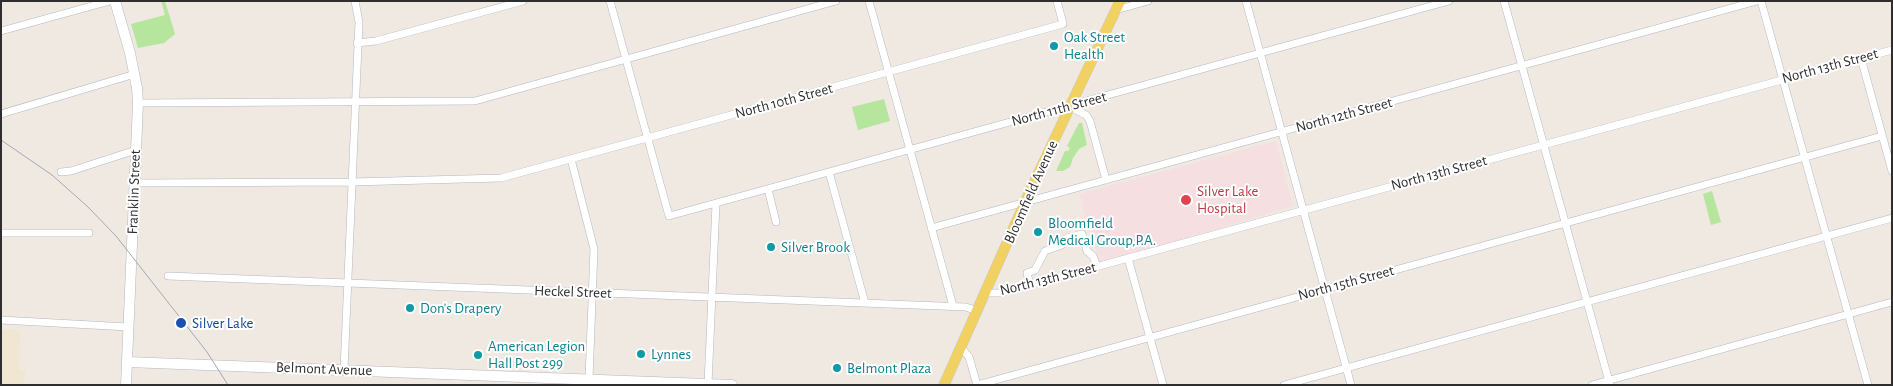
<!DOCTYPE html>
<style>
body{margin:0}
#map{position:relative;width:1893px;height:386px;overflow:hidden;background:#efe9e1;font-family:"Alegreya Sans",sans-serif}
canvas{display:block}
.frame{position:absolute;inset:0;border:2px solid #2e2e2e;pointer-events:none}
</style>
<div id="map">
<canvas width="1893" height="386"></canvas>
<div class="frame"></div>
</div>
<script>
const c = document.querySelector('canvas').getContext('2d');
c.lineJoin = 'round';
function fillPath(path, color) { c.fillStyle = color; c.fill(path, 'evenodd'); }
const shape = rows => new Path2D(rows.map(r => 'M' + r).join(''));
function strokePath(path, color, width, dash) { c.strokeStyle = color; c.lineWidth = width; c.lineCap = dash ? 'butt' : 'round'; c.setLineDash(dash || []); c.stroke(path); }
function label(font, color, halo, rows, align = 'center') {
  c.font = font + ' "Alegreya Sans",sans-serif'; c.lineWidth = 4; c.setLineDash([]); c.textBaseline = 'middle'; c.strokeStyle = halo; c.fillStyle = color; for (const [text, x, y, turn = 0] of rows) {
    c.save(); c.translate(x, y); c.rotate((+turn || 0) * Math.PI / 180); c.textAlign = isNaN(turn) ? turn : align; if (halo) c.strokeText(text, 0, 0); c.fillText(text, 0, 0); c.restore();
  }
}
fillPath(shape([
 [1,329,20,330,19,370,25,370,24,385,1,385]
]), '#f0e6d1');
fillPath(shape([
 [1276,141,1293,206,1100,264,1079,194]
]), '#f5dfe0');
fillPath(shape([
 [161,1,165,1,175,34,164,43,138,48,131,24,165,15],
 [884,99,890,121,858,130,852,107],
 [1079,123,1082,123,1087,145,1079,149,1073,158,1070,167,1063,171,1056,171,1065,151,1068,151,1070,148,1067,146],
 [1712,191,1721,222,1711,225,1703,194]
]), '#b6e59e');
const street = shape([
 [610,1,669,216,1449,1],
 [869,1,953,306],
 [1246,1,1351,385],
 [1504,1,1610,385],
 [1761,1,1868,385],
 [1116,10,1148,1],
 [1,31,110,1],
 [357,43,376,41,523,1],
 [1861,58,1892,171],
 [138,103,475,101,836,1],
 [1070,107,1086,115,1090,121,1106,180],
 [1,114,135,74],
 [571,159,594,249,589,379],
 [61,172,71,171,136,150],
 [829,172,865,303],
 [134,183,352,182,501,178,1063,24,1057,1],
 [768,189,776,222],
 [931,228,1757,1],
 [1,233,89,233],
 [1128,258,1163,385],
 [168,276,966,307,977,311],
 [1030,285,1027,273,1035,270,1045,251,1062,245,1067,238,1082,234,1087,251,1093,256,1097,267],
 [986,293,1000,293,1892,50],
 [1,320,128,327],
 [961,347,969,357,977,385],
 [344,370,359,22,355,1],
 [708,384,716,204],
 [977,385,1882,136],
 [1284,385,1892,218],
 [1592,385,1892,302]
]);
const secondary = shape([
 [115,1,130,53,137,88,138,103,126,385],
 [127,362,732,385]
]);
const primary = shape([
 [944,385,1030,191,1120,1]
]);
strokePath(street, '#b4b7c1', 8);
strokePath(secondary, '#b4b7c1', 11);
strokePath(primary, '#c9c9c9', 11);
strokePath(street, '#fff', 7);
strokePath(secondary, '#fff', 10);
strokePath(primary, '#f2d163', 10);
strokePath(shape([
 [1,140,52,175,87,206,116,236,207,352,228,385]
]), '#a3a6b8', 1);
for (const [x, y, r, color] of [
 [1054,46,5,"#0f9aa8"],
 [1186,200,6,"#e0444e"],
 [1038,232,5,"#0f9aa8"],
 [771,247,5,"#0f9aa8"],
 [410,308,5,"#0f9aa8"],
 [181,323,6,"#1a4fb4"],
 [641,354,5,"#0f9aa8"],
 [478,355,5,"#0f9aa8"],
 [837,368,5,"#0f9aa8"]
]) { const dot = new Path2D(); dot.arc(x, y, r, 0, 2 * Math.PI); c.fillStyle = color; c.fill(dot); strokePath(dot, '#fff', 2); }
label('15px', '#0d838f', '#fff', [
 ["Oak Street",1064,37],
 ["Health",1064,54],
 ["Bloomfield",1048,223],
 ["Medical Group,P.A.",1048,240],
 ["Silver Brook",781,247],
 ["Don's Drapery",420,308],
 ["American Legion",488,346],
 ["Hall Post 299",488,363],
 ["Lynnes",651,354],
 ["Belmont Plaza",847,368]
], 'left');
label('15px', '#2e2e2e', '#fff', [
 ["North 13th Street",1830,66,-15],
 ["North 10th Street",784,101,-15],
 ["North 11th Street",1059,109,-15],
 ["North 12th Street",1344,115,-15],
 ["North 13th Street",1439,173,-15],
 ["Franklin Street",134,192,-88],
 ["Bloomfield Avenue",1031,192,-66],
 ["North 13th Street",1048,279,-14],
 ["North 15th Street",1346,283,-15],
 ["Heckel Street",573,292,2],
 ["Belmont Avenue",324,369,2]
]);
label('15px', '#be3a42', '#fff', [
 ["Silver Lake",1197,191],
 ["Hospital",1197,208]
], 'left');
label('15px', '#164399', '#fff', [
 ["Silver Lake",192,323]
], 'left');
</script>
